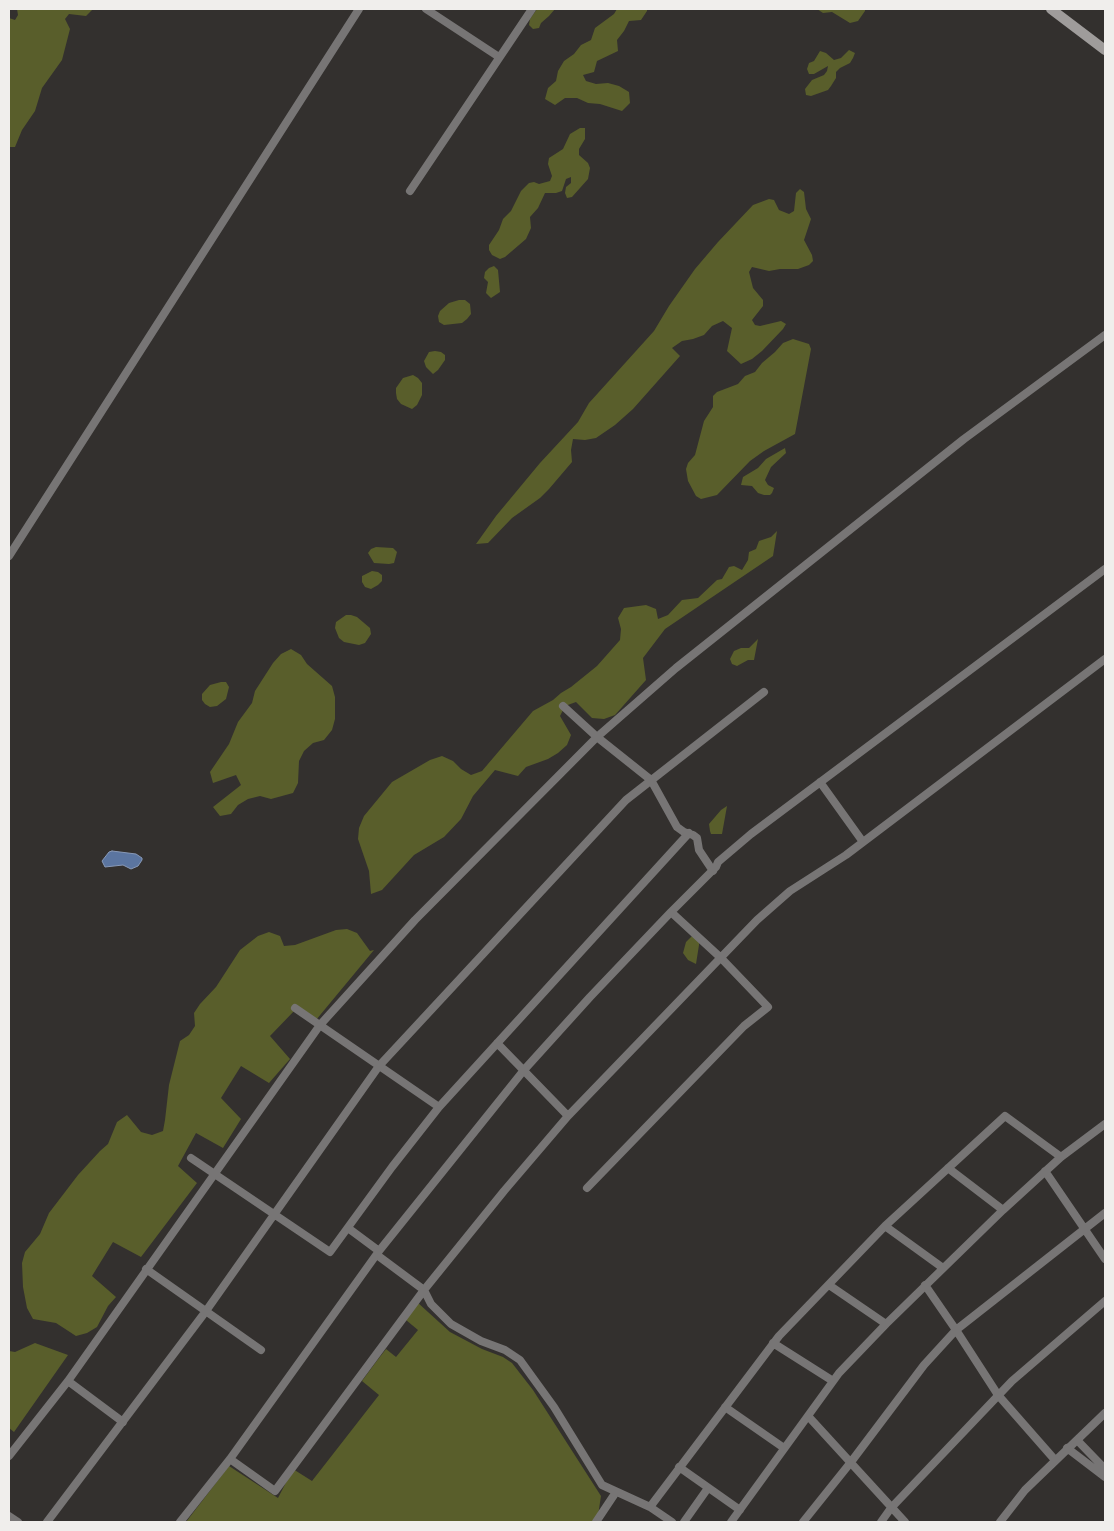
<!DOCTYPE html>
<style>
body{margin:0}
#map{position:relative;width:1114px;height:1531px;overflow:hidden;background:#33302e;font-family:"Golos Text",sans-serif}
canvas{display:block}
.frame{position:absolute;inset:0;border:10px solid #f0eeec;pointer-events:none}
</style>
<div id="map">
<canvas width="1114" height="1531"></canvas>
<div class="frame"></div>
</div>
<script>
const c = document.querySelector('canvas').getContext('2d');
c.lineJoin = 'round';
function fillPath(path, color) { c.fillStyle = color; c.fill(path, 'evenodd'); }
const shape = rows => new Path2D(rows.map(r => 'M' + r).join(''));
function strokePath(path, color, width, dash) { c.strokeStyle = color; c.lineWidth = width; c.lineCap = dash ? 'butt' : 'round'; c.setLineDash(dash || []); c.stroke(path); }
fillPath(shape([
 [17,9,93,9,86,16,69,14,65,19,70,29,62,60,42,88,35,111,22,130,15,147,9,147,9,18,15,20,18,15],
 [537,9,555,9,549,16,541,23,539,28,533,29,529,25,530,19],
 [617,9,647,9,647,11,641,20,629,21,624,31,617,40,618,51,597,61,594,72,583,75,586,81,596,84,608,83,619,86,629,92,630,103,622,111,600,104,588,103,577,98,565,98,555,105,545,99,548,88,556,81,558,71,564,61,574,54,581,45,591,40,595,28,614,14],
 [817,9,865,9,865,11,858,21,850,23,832,12,823,13],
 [849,50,855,53,853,58,850,63,840,68,836,72,836,78,831,86,828,90,811,96,806,95,805,89,812,80,824,75,827,71,828,66,814,74,809,74,807,69,809,63,814,61,820,51,826,53,834,60,841,58],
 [580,128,585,128,585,139,579,149,579,155,588,163,590,168,588,179,572,197,567,198,565,193,566,187,571,183,571,177,566,179,562,191,556,193,545,193,538,208,530,217,531,228,526,239,505,257,500,259,492,255,489,250,489,245,499,230,503,219,511,211,521,191,529,183,534,182,539,184,550,181,552,176,548,164,549,158,563,149,570,134],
 [800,189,804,192,806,209,811,219,804,240,812,255,813,261,809,265,798,269,780,269,769,271,752,267,749,272,753,288,763,300,763,306,752,320,755,325,760,326,781,321,786,324,783,329,762,351,752,359,741,364,727,351,732,328,723,321,712,326,704,335,693,339,682,341,672,348,680,356,633,409,615,425,596,438,585,440,573,439,571,450,572,462,549,489,540,498,512,518,488,543,476,544,496,516,540,463,578,422,589,403,654,331,669,306,695,269,718,242,753,205,769,199,774,200,779,210,789,214,794,211,796,193],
 [494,266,498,270,500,292,491,298,486,293,488,282,484,278,485,272,489,268],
 [459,300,465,300,470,304,471,314,467,319,462,323,444,325,439,322,438,316,440,311,449,303],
 [793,339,809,344,811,349,795,434,764,451,750,461,717,495,701,499,696,496,688,481,686,469,688,463,695,455,704,421,713,407,713,396,717,392,738,384,745,376,755,372,762,363,775,352,783,343],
 [435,351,441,352,445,355,445,360,438,370,433,374,426,367,424,361,429,352],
 [413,375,418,378,422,383,422,395,417,405,412,409,401,404,397,399,396,393,396,388,403,378],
 [785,448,786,453,771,467,765,480,768,485,774,488,772,493,770,495,764,495,758,493,752,486,741,485,743,477,758,468,766,459],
 [777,531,773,556,665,629,643,658,646,680,615,715,604,719,592,718,576,702,565,706,560,716,571,735,567,745,558,753,548,759,526,767,518,776,495,770,473,796,461,819,444,837,414,855,382,890,371,894,369,871,358,839,359,828,364,816,392,782,430,760,442,756,453,761,461,769,471,775,482,771,533,711,553,700,561,693,571,687,597,666,620,640,621,629,618,618,624,608,646,605,656,609,658,619,668,615,682,600,698,598,717,580,722,579,729,567,734,566,742,570,748,560,749,552,756,549,759,541,771,537],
 [376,547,393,548,397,552,394,563,389,564,374,563,368,553,371,549],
 [372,571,378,572,382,575,382,581,378,585,371,589,365,587,362,582,362,576],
 [346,615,351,615,357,617,370,628,371,634,365,643,359,645,344,642,339,638,335,628,336,622],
 [758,639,754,660,748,660,737,666,732,664,730,659,734,651,741,648,749,648],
 [291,649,301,655,307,664,332,686,335,697,335,719,332,730,324,740,313,743,304,751,299,761,298,783,293,793,271,799,260,796,248,799,238,805,231,814,220,816,213,807,241,785,236,775,213,783,210,772,229,744,238,722,252,703,255,691,273,663,281,654],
 [221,682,226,682,229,687,226,699,217,706,210,707,205,704,202,700,202,694,210,685],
 [727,806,722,834,711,834,710,831,709,824,721,810],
 [347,929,357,933,370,951,374,950,316,1020,296,1009,270,1036,290,1059,269,1083,241,1066,221,1098,241,1119,223,1148,196,1133,178,1166,197,1183,141,1257,113,1242,92,1276,116,1297,108,1306,97,1327,87,1333,76,1336,56,1323,33,1319,27,1308,23,1287,22,1263,25,1252,40,1234,49,1213,78,1175,100,1151,108,1144,117,1122,127,1115,141,1132,152,1135,163,1131,165,1120,169,1085,180,1041,189,1035,195,1026,194,1013,200,1004,216,987,240,950,258,936,269,932,280,936,284,946,295,945,336,930],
 [692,936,699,940,699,945,696,964,688,960,683,953,686,942],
 [417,1302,450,1332,482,1349,503,1357,512,1363,533,1390,601,1496,597,1522,186,1522,229,1466,278,1498,293,1469,312,1481,379,1395,362,1381,376,1362,386,1349,396,1357,418,1330,406,1320],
 [35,1343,68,1355,14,1432,9,1428,9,1351,15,1352]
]), '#595e2b');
const water = shape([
 [112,851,136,854,142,858,142,860,138,866,131,869,123,865,105,867,102,861,109,852,112,851]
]);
fillPath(water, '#5b75a0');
strokePath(water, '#8899b7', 1);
strokePath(shape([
 [426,9,499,57],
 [410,191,532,9],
 [9,556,359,9],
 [563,706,597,737,651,780,677,827,684,832,693,835,697,838,699,850,713,871],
 [820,782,863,842],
 [295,1008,439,1107],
 [497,1043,568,1116],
 [191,1158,330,1252,392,1167,439,1107,689,833],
 [948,1168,1003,1210],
 [1045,1171,1105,1259],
 [587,1188,744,1026,768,1007,721,958,671,912],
 [885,1226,943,1268],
 [348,1228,379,1251],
 [377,1255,424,1290,431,1304,451,1324,481,1341,505,1350,520,1360,554,1407,602,1485,650,1507,672,1522],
 [146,1269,261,1350],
 [829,1285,886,1324],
 [925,1285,956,1330,998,1395,1055,1460],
 [773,1343,833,1381],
 [68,1381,123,1422],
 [725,1407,784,1448],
 [808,1416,905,1522],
 [1077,1440,1105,1469],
 [1067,1448,1105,1477],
 [9,1456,68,1381,320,1025,415,920,597,737,676,668,964,439,1105,335],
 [230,1459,275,1491,424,1290,504,1191,568,1116,757,920,790,891,846,855,1105,659],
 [679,1467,740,1510],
 [650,1507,779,1336,885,1226,1005,1116,1061,1157],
 [9,1516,18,1522],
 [47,1522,206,1311,379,1066,626,800,764,692],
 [180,1522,230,1459,379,1251,524,1070,590,997,671,912,716,867,718,862,751,834,1105,569],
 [596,1522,616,1492],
 [684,1522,708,1488],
 [731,1522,839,1373,886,1324,1003,1210,1061,1157,1105,1124],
 [803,1522,851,1462,924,1365,956,1330,1105,1213],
 [881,1522,891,1508,1012,1381,1105,1301],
 [1000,1522,1025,1490,1105,1413]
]), '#777575', 8);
strokePath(shape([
 [1051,9,1105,50]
]), '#9f9c9b', 10);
</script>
